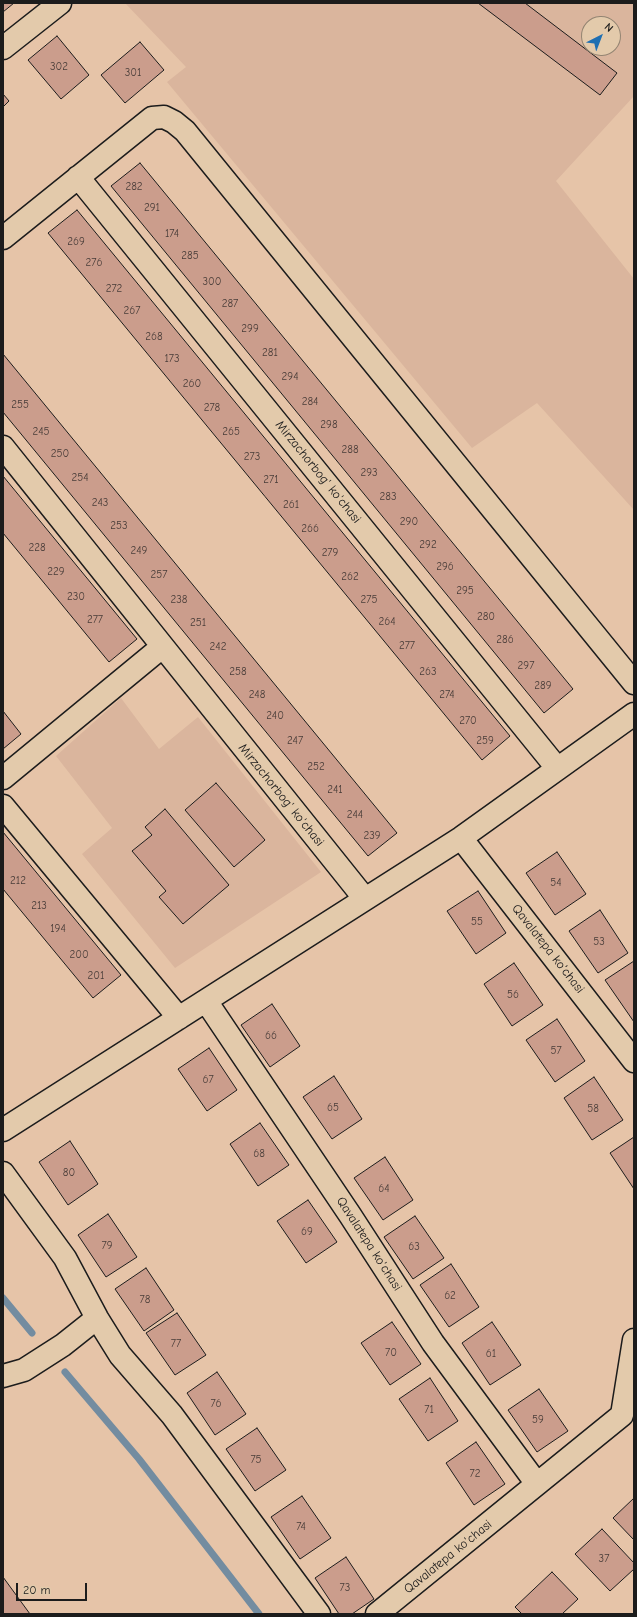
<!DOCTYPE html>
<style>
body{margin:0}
#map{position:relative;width:637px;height:1617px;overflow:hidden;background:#e6c4a8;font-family:"Comic Neue",sans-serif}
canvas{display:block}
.frame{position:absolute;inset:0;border:4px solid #1c1c1c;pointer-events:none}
.north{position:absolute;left:581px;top:16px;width:40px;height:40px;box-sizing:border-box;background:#e3caab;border:1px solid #938472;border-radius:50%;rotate:42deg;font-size:11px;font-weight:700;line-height:16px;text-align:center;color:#1c1c1c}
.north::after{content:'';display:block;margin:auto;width:14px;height:18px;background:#1f6fb2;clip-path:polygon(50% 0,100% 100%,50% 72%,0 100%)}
.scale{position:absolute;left:16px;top:1583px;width:71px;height:18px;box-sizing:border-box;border:2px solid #1c1c1c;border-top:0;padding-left:5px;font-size:12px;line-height:14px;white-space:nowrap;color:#1c1c1c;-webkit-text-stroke:3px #e3caab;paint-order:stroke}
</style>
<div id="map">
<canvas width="637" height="1617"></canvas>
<div class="frame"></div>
<div class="north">N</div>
<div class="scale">20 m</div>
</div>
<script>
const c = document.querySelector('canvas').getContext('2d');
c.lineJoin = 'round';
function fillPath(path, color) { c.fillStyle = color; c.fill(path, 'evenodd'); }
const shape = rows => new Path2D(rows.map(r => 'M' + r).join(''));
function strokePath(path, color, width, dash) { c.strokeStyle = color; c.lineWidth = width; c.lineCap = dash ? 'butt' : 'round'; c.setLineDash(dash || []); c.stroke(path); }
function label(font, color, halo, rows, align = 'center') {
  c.font = font + ' "Comic Neue",sans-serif'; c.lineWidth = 4; c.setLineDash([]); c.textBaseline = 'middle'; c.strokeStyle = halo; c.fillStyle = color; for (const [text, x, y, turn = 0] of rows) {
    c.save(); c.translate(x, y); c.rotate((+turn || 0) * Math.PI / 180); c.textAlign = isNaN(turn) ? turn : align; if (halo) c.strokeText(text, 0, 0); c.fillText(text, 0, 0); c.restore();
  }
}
fillPath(shape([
 [125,3,634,3,634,96,556,181,634,279,634,510,537,403,472,448,167,82,186,67],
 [589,24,613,24,613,48,589,48],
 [121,698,159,749,198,717,321,872,175,968,82,854,112,828,56,756]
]), '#dab59d');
strokePath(shape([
 [3,1298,32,1333],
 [65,1372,139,1459,259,1614]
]), '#738ca0', 7);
const building = shape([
 [3,3,14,3,3,12,3,3],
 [478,3,525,3,617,73,600,95,478,3],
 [57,36,89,75,61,99,28,60,57,36],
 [140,42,164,70,125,103,101,75,140,42],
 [3,94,9,101,3,107,3,94],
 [140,163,573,689,544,713,111,186,140,163],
 [77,210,510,736,482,760,48,233,77,210],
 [3,354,397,833,368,856,3,412,3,354],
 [3,476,137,639,109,662,3,533,3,476],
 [3,711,21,734,3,749,3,711],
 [216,783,265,840,234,867,185,810,216,783],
 [165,809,229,885,183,924,159,897,166,891,132,851,152,835,145,827,165,809],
 [3,832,121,975,93,998,3,889,3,832],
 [557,852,586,894,555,915,526,873,557,852],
 [478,891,506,933,476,954,447,911,478,891],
 [600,910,628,953,598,973,569,931,600,910],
 [634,961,634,1022,605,980,634,961],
 [514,963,543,1005,512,1026,484,984,514,963],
 [272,1004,300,1046,270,1067,241,1025,272,1004],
 [557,1019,585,1061,555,1082,526,1040,557,1019],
 [209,1048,237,1090,207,1111,178,1069,209,1048],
 [334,1076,362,1119,332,1139,303,1097,334,1076],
 [594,1077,623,1120,592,1140,564,1098,594,1077],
 [260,1123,289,1165,258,1186,230,1144,260,1123],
 [634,1137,634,1189,610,1153,634,1137],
 [70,1141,98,1184,68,1205,39,1162,70,1141],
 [385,1157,413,1200,383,1220,354,1178,385,1157],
 [308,1200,337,1242,306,1263,277,1221,308,1200],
 [108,1214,137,1257,106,1277,78,1235,108,1214],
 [415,1216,444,1258,413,1279,384,1237,415,1216],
 [451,1264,479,1307,449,1327,420,1285,451,1264],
 [146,1268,174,1310,144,1331,115,1289,146,1268],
 [177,1313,206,1355,175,1375,146,1333,177,1313],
 [392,1322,421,1364,390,1385,361,1343,392,1322],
 [492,1322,521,1365,490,1385,462,1343,492,1322],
 [217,1372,246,1414,215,1435,187,1393,217,1372],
 [430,1378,458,1421,428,1441,399,1399,430,1378],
 [539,1389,568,1431,537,1452,508,1410,539,1389],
 [257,1428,286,1470,255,1491,226,1449,257,1428],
 [476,1442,505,1484,474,1505,446,1463,476,1442],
 [302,1496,331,1538,300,1559,271,1517,302,1496],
 [634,1498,634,1540,613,1518,634,1498],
 [602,1529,634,1563,634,1569,610,1591,575,1554,602,1529],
 [346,1557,374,1599,352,1614,339,1614,315,1578,346,1557],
 [552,1572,578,1599,562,1614,522,1614,515,1607,552,1572],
 [3,1577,30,1614,3,1614,3,1577]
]);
fillPath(building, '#cb9d8c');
strokePath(building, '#1c1c1c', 1);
const minor = shape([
 [3,48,60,3],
 [78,177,557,768],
 [3,238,152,118,164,117,174,122,185,131,634,683],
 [3,447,365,899],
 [3,778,162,647],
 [3,806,179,1018],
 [461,838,634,1061],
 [206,1001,350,1215,433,1343,537,1484],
 [3,1130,461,838,634,714],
 [3,1173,65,1258,97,1318,120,1355,172,1415,319,1614],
 [3,1376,24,1370,63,1345,97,1318],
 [377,1614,622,1415,634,1340]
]);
strokePath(minor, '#1c1c1c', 25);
strokePath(minor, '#e3caab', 22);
label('11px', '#483c38', null, [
 ["302",59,67],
 ["301",133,73],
 ["282",134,187],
 ["291",152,208],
 ["174",172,234],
 ["269",76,242],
 ["285",190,256],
 ["276",94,263],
 ["300",212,282],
 ["272",114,289],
 ["287",230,304],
 ["267",132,311],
 ["299",250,329],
 ["268",154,337],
 ["281",270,353],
 ["173",172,359],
 ["294",290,377],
 ["260",192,384],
 ["284",310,402],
 ["255",20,405],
 ["278",212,408],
 ["298",329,425],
 ["245",41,432],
 ["265",231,432],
 ["288",350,450],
 ["250",60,454],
 ["273",252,457],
 ["293",369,473],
 ["254",80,478],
 ["271",271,480],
 ["283",388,497],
 ["243",100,503],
 ["261",291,505],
 ["290",409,522],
 ["253",119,526],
 ["266",310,529],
 ["292",428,545],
 ["228",37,548],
 ["249",139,551],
 ["279",330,553],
 ["296",445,567],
 ["229",56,572],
 ["257",159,575],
 ["262",350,577],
 ["295",465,591],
 ["230",76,597],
 ["238",179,600],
 ["275",369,600],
 ["280",486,617],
 ["277",95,620],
 ["264",387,622],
 ["251",198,623],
 ["286",505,640],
 ["277",407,646],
 ["242",218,647],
 ["297",526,666],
 ["258",238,672],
 ["263",428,672],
 ["289",543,686],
 ["248",257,695],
 ["274",447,695],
 ["240",275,716],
 ["270",468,721],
 ["247",295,741],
 ["259",485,741],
 ["252",316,767],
 ["241",335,790],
 ["244",355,815],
 ["239",372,836],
 ["212",18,881],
 ["54",556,883],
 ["213",39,906],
 ["55",477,922],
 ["194",58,929],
 ["53",599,942],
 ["200",79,955],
 ["201",96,976],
 ["56",513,995],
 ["66",271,1036],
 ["57",556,1051],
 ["67",208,1080],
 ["65",333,1108],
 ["58",593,1109],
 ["68",259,1154],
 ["80",69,1173],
 ["64",384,1189],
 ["69",307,1232],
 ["79",107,1246],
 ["63",414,1247],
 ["62",450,1296],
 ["78",145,1300],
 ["77",176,1344],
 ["70",391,1353],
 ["61",491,1354],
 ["76",216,1404],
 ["71",429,1410],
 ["59",538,1420],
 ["75",256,1460],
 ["72",475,1474],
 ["74",301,1527],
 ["37",604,1559],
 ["73",345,1588]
]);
label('13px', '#1c1c1c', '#e3caab', [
 ["Mirzachorbog' ko'chasi",318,472,51],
 ["Mirzachorbog' ko'chasi",281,795,51],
 ["Qavalatepa ko'chasi",548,949,52],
 ["Qavalatepa ko'chasi",369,1244,57],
 ["Qavalatepa ko'chasi",448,1557,-39]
]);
</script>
